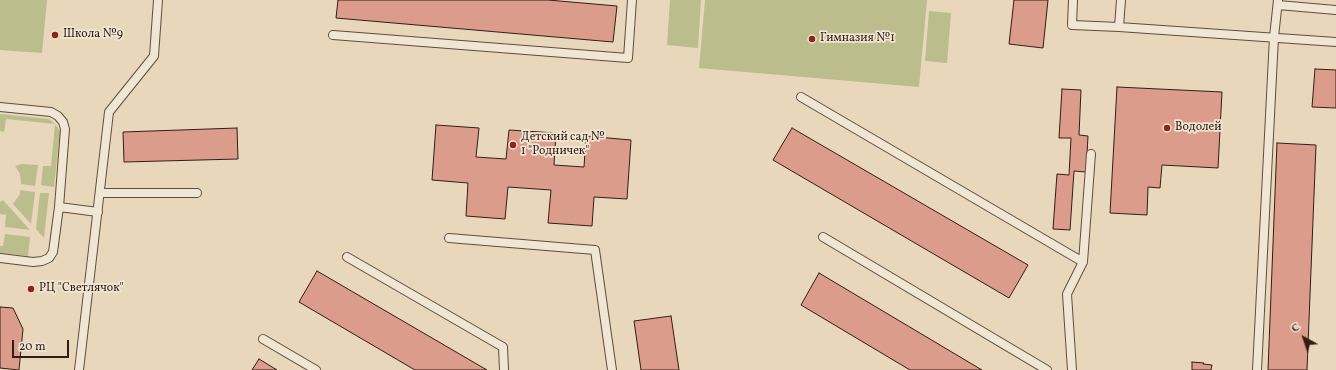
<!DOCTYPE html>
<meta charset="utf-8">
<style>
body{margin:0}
#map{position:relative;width:1336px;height:370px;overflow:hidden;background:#e9d7bb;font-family:Vollkorn,serif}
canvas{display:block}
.north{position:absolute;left:1284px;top:318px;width:40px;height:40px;-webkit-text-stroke:3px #f1e5d3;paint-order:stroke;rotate:320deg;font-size:11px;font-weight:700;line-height:16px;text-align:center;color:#331d13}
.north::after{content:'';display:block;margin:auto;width:14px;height:18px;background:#331d13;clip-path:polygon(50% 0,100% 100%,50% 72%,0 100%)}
.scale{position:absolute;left:12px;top:340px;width:57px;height:18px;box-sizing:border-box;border:2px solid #331d13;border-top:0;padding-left:5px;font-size:12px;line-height:14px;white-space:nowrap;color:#331d13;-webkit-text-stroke:3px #f1e5d3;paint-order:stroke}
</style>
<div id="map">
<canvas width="1336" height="370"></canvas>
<div class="north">С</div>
<div class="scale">20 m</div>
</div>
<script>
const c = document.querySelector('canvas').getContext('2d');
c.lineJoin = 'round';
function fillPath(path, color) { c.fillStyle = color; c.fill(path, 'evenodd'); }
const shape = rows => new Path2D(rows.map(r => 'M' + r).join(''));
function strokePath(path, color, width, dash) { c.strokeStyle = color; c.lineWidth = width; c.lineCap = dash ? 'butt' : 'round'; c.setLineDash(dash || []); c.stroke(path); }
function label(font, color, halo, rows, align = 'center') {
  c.font = font + ' Vollkorn,serif'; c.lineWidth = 3.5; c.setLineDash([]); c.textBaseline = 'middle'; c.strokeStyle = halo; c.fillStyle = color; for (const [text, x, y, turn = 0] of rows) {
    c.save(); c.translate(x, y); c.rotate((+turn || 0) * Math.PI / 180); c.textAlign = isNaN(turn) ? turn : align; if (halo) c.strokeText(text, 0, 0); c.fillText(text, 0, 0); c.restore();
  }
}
fillPath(shape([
 [0,0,47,0,42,53,0,50],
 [670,0,701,0,698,48,667,45],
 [705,0,927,0,919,87,699,68],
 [929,11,951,13,947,63,925,61],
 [0,114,49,119,55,124,60,131,54,187,41,185,43,166,51,166,55,124,6,119,4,132,0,131],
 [22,164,38,165,35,186,21,184,20,174,15,166],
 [20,190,35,192,31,224,13,204,20,194],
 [40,193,49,193,44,238,36,229],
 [3,200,30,230,5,227,6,215,0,214,0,202],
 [5,234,30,237,28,256,0,253,0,246,3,246]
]), '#bcbd8c');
const building = shape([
 [338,0,548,0,617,6,613,42,336,18,338,0],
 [1014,0,1048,0,1043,48,1009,44,1014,0],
 [1315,69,1336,70,1336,108,1312,107,1315,69],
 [1117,87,1222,92,1218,168,1162,165,1160,188,1148,187,1147,215,1110,213,1117,87],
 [1062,89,1081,90,1079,135,1088,136,1086,172,1074,171,1070,230,1053,229,1057,174,1069,175,1071,138,1059,138,1062,89],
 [436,125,479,128,476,157,506,159,509,130,556,133,554,165,584,167,586,136,631,140,627,199,594,197,592,226,548,223,551,190,508,187,505,219,466,216,468,183,432,180,436,125],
 [237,128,238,159,124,162,123,132,237,128],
 [792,128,1028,265,1009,298,773,160,792,128],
 [1277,143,1316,145,1307,370,1268,370,1277,143],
 [317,271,487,370,415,370,299,302,317,271],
 [819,273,982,370,910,370,801,305,819,273],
 [0,307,13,308,23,329,19,370,0,368,0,307],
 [671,316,679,370,641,370,634,321,671,316],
 [259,359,277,370,252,370,259,359],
 [1192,362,1204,363,1203,364,1212,365,1211,370,1192,370,1192,362]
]);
fillPath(building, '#dc9c8b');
strokePath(building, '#331d13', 1);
const lane = shape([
 [1073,0,1072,25,1119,27],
 [1121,0,1119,27,1336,42],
 [1278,5,1336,10],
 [333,35,628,58,632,0],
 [801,97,1083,262],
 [0,107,51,112,58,116,63,122,65,129,59,207,98,212],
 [100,193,197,193],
 [823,237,1047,370],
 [449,238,595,250,612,370],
 [347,257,503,347,504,370],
 [0,258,33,262,42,261,49,258,53,252,59,207],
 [263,339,316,370],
 [79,370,109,112,154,56,158,0],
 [1072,370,1067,294,1083,262,1091,154],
 [1257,370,1274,37,1278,0]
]);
strokePath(lane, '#604c3d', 10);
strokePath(lane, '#f1e5d3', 8);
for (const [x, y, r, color] of [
 [55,35,4,"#8f2418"],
 [812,39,4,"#8f2418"],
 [1167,128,4,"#8f2418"],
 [513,145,4,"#8f2418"],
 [31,289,4,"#8f2418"]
]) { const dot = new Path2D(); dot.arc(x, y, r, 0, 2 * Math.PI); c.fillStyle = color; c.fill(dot); strokePath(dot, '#f1e5d3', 1.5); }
label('12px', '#331d13', '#f1e5d3', [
 ["Школа №9",63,35],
 ["Гимназия №1",820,39],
 ["Водолей",1175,128],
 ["Детский сад №",521,138],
 ["1 \"Родничек\"",521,152],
 ["РЦ \"Светлячок\"",39,289]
], 'left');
</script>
